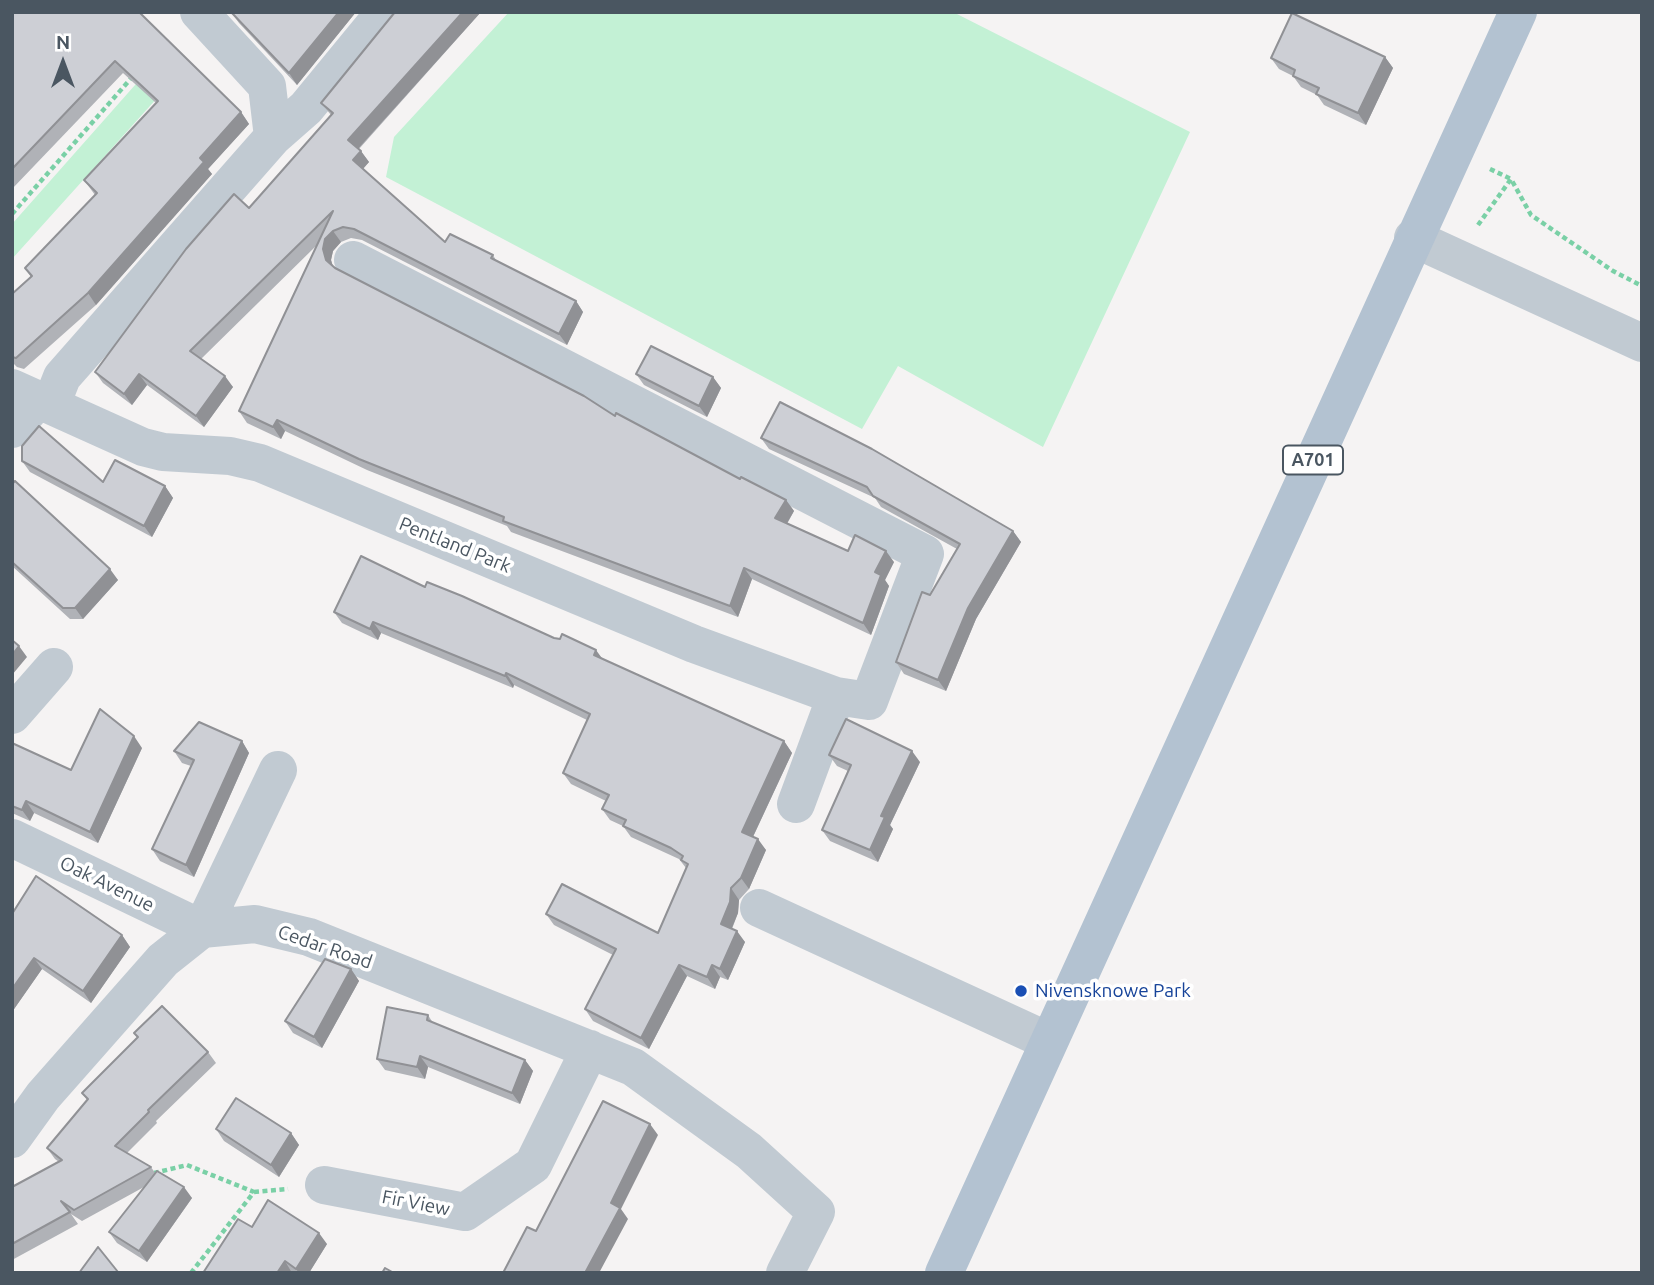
<!DOCTYPE html>
<style>
body{margin:0}
#map{position:relative;width:1654px;height:1285px;overflow:hidden;background:#f5f3f3;font-family:Ubuntu,sans-serif}
canvas{display:block}
.frame{position:absolute;inset:0;border:14px solid #4a5661;pointer-events:none}
.north{position:absolute;left:28px;top:28px;width:70px;height:70px;-webkit-text-stroke:5px #fff;paint-order:stroke;rotate:0deg;font-size:19px;font-weight:700;line-height:28px;text-align:center;color:#4a5661}
.north::after{content:'';display:block;margin:auto;width:24px;height:32px;background:#4a5661;clip-path:polygon(50% 0,100% 100%,50% 72%,0 100%)}
</style>
<div id="map">
<canvas width="1654" height="1285"></canvas>
<div class="frame"></div>
<div class="north">N</div>
</div>
<script>
const c = document.querySelector('canvas').getContext('2d');
c.lineJoin = 'round';
function fillPath(path, color) { c.fillStyle = color; c.fill(path, 'evenodd'); }
const shape = rows => new Path2D(rows.map(r => 'M' + r).join(''));
function strokePath(path, color, width, dash) { c.strokeStyle = color; c.lineWidth = width; c.lineCap = dash ? 'butt' : 'round'; c.setLineDash(dash || []); c.stroke(path); }
function label(font, color, halo, rows, align = 'center') {
  c.font = font + ' Ubuntu,sans-serif'; c.lineWidth = 7; c.setLineDash([]); c.textBaseline = 'middle'; c.strokeStyle = halo; c.fillStyle = color; for (const [text, x, y, turn = 0] of rows) {
    c.save(); c.translate(x, y); c.rotate((+turn || 0) * Math.PI / 180); c.textAlign = isNaN(turn) ? turn : align; if (halo) c.strokeText(text, 0, 0); c.fillText(text, 0, 0); c.restore();
  }
}
fillPath(shape([
 [509,12,953,12,1190,132,1043,447,898,366,862,429,386,177,394,137],
 [166,50,186,66,12,259,12,224]
]), '#c3f1d5');
strokePath(shape([
 [1490,169,1511,179],
 [12,214,134,75],
 [1478,225,1511,179,1531,215,1613,271,1642,286],
 [154,1173,187,1165,254,1192,191,1273],
 [254,1192,288,1189]
]), '#7ad0a6', 4.5, [5, 3.5]);
strokePath(shape([
 [199,12,267,86,273,137],
 [1413,238,1642,343],
 [12,388,143,447,163,452,230,456,260,463,694,644,836,696,869,701,925,554,353,260],
 [51,405,62,377,273,137,306,108,385,12],
 [12,429,39,399],
 [12,715,54,667],
 [796,804,836,696],
 [12,838,202,929,278,770],
 [759,908,1048,1041],
 [12,1139,43,1096,163,960,202,929,255,924,309,937,633,1067,749,1151,816,1212,785,1273],
 [324,1185,465,1212,533,1165,590,1049]
]), '#c1cad2', 38);
strokePath(shape([
 [944,1273,1518,12]
]), '#b3c2d1', 38);
fillPath(shape([
 [12,12,241,112,249,124,208,169,212,174,96,305,24,369,17,367,12,362,12,294,31,277,25,268,95,195,84,180,156,103,123,73,12,189],
 [231,12,356,12,297,85,239,23],
 [395,12,481,12,359,149,369,162,363,169,445,242,493,255,497,262,576,301,583,312,567,345,362,240,351,238,341,242,333,251,331,260,333,266,615,416,740,479,786,500,794,511,787,524,848,551,894,562,885,580,889,586,871,635,752,579,738,617,511,532,507,526,367,470,285,431,281,439,247,423,239,411,316,246,201,359,233,387,204,427,147,385,132,405,103,383,95,372,249,208,331,115,321,103],
 [1385,57,1393,68,1366,125,1324,105,1317,95,1301,87,1293,76,1279,69,1271,58],
 [636,374,713,377,721,388,707,417,644,385],
 [761,438,1013,531,1021,542,976,619,946,691,904,674,896,662,930,595,957,549,881,507,875,498,769,449],
 [22,461,103,482,165,486,173,498,152,537,30,472],
 [12,484,118,580,83,619,70,619,12,566],
 [425,587,602,659,784,741,792,753,753,837,766,850,749,889,739,900,738,913,732,929,745,942,728,980,720,977,715,989,687,976,649,1049,593,1021,585,1009,613,955,554,925,546,914,658,933,686,868,679,859,631,837,623,826,610,820,602,809,606,801,571,784,563,773,587,720,514,685,513,688,381,633,378,640,342,623,334,612],
 [242,741,249,753,194,877,160,861,152,849,191,766,182,763,174,751],
 [12,743,71,770,142,748,98,843,34,813,30,821,12,813],
 [829,755,920,762,890,825,893,829,878,862,830,841,822,830,848,771,837,766],
 [12,914,122,935,130,947,91,1003,42,969,12,1012],
 [351,969,359,981,322,1048,293,1033,285,1021],
 [428,1015,433,1023,525,1060,533,1071,520,1104,428,1067,425,1079,385,1070,377,1059],
 [134,1033,208,1052,216,1063,156,1121,157,1123,127,1153,151,1167,155,1173,192,1198,147,1262,117,1243,109,1232,144,1187,82,1221,71,1214,78,1224,12,1260,12,1187,59,1162,55,1159,47,1148,87,1100,82,1093,137,1038],
 [216,1129,291,1133,299,1145,279,1177,224,1141],
 [252,1227,327,1244,309,1273,203,1273]
]), '#b0b2b7');
fillPath(shape([
 [339,12,356,12,297,85,289,73],
 [463,12,481,12,356,151,348,140],
 [1385,57,1393,68,1366,125,1358,113],
 [241,112,249,124,208,169,212,174,96,305,88,293,200,158],
 [361,151,369,162,361,171,353,160],
 [333,231,341,242,333,251,331,260,334,271,326,260,323,249,325,239],
 [576,301,583,312,567,345,559,334],
 [139,374,147,385,132,405,124,394],
 [225,376,233,387,204,427,196,416],
 [713,377,721,388,707,417,699,406],
 [277,420,285,431,281,439,273,427],
 [165,486,173,498,152,537,144,526],
 [786,500,794,511,783,530,775,518],
 [1013,531,1021,542,976,619,946,691,938,680,968,608],
 [886,551,894,562,885,580,889,586,871,635,863,623,875,572],
 [744,568,752,579,738,617,730,606],
 [110,569,118,580,83,619,75,608],
 [373,622,381,633,378,640,370,629],
 [19,646,27,657,12,675,12,655],
 [596,650,604,661,594,655],
 [506,673,514,685,513,688,505,676],
 [134,736,142,748,98,843,90,832],
 [242,741,249,753,194,877,186,865],
 [784,741,792,753,750,843,742,832],
 [912,751,920,762,890,825,893,829,878,862,870,850,881,816],
 [26,801,34,813,30,821,22,810],
 [758,839,766,850,749,889,741,878],
 [731,888,739,900,738,913,729,935,721,924],
 [737,931,745,942,728,980,720,969],
 [122,935,130,947,91,1003,83,991],
 [34,958,42,969,12,1012,12,989],
 [679,965,687,976,649,1049,641,1038],
 [712,965,720,977,715,989,707,977],
 [351,969,359,981,322,1048,314,1037],
 [420,1056,428,1067,425,1079,417,1067],
 [525,1060,533,1071,520,1104,512,1093],
 [650,1124,658,1135,621,1209,628,1219,599,1273,585,1273,611,1203],
 [291,1133,299,1145,279,1177,271,1165],
 [184,1187,192,1198,147,1262,139,1251],
 [319,1233,327,1244,309,1273,299,1273,296,1269],
 [285,1261,292,1273,277,1273]
]), '#909195');
const building = shape([
 [12,12,139,12,241,112,200,158,204,162,88,293,16,358,12,357,12,294,32,276,25,268,97,193,84,180,158,101,115,61,12,169,12,12],
 [231,12,339,12,289,73,231,12],
 [395,12,463,12,348,140,361,151,353,160,445,242,450,234,493,255,491,258,576,301,559,334,354,229,343,227,333,231,325,239,323,249,326,260,335,268,584,396,615,416,616,413,740,479,741,477,786,500,775,518,848,551,855,535,886,551,875,572,881,575,863,623,744,568,730,606,503,521,504,517,359,459,277,420,273,427,239,411,333,211,190,351,225,376,196,416,139,374,124,394,95,372,186,249,234,194,249,208,333,113,321,103,395,12],
 [1292,13,1385,57,1358,113,1316,94,1319,88,1293,76,1295,70,1271,58,1292,13],
 [651,346,713,377,699,406,636,374,651,346],
 [780,402,872,449,1013,531,968,608,938,680,896,662,922,592,930,595,960,544,873,496,867,487,761,438,780,402],
 [39,426,103,482,115,460,165,486,144,526,22,461,22,446,39,426],
 [15,481,110,569,75,608,63,608,12,562,12,484,15,481],
 [361,556,425,587,427,582,462,596,554,638,560,639,562,634,596,650,594,655,784,741,742,832,758,839,741,878,731,888,730,902,721,924,737,931,720,969,712,965,707,977,679,965,641,1038,585,1009,616,949,546,914,562,884,658,933,688,864,681,860,683,856,671,848,623,826,626,820,602,809,609,795,563,773,590,714,506,673,505,676,373,622,370,629,334,612,361,556],
 [12,640,19,646,12,655,12,640],
 [100,709,134,736,90,832,26,801,22,810,12,806,12,743,71,770,100,709],
 [846,719,912,751,881,816,885,817,870,850,822,830,851,765,829,755,846,719],
 [199,722,242,741,186,865,152,849,194,760,174,751,199,722],
 [36,876,122,935,83,991,34,958,12,989,12,914,36,876],
 [325,959,351,969,314,1037,285,1021,325,959],
 [162,1006,208,1052,148,1110,149,1112,115,1146,151,1167,74,1210,61,1201,70,1212,12,1244,12,1187,62,1160,47,1148,88,1099,82,1093,138,1037,134,1033,162,1006],
 [387,1007,428,1015,427,1020,525,1060,512,1093,420,1056,417,1067,377,1059,387,1007],
 [236,1098,291,1133,271,1165,216,1129,236,1098],
 [603,1101,650,1124,611,1203,620,1208,585,1273,503,1273,527,1227,536,1231,603,1101],
 [157,1171,184,1187,139,1251,109,1232,157,1171],
 [268,1200,319,1233,296,1269,285,1261,277,1273,203,1273,238,1219,252,1227,268,1200],
 [98,1247,118,1272,118,1273,79,1273,98,1247],
 [385,1268,394,1273,382,1273,385,1268]
]);
fillPath(building, '#cdcfd5');
strokePath(building, '#909195', 2);
for (const [x, y, r, color] of [
 [1021,991,7,"#1a4fb4"]
]) { const dot = new Path2D(); dot.arc(x, y, r, 0, 2 * Math.PI); c.fillStyle = color; c.fill(dot); strokePath(dot, '#fff', 2.5); }
for (const [x, y, w] of [
 [1313,460,60]
]) { const box = new Path2D(); box.roundRect(x - w / 2, y - 14.5, w, 29, 5); c.fillStyle = '#fff'; c.fill(box); strokePath(box, '#4a5661', 2); }
label('bold 18px', '#4a5661', null, [
 ["A701",1313,460]
]);
label('19px', '#4a5661', '#fff', [
 ["Pentland Park",455,545,22],
 ["Oak Avenue",107,884,26],
 ["Cedar Road",325,947,19],
 ["Fir View",416,1203,11]
]);
label('19px', '#164399', '#fff', [
 ["Nivensknowe Park",1035,991]
], 'left');
</script>
